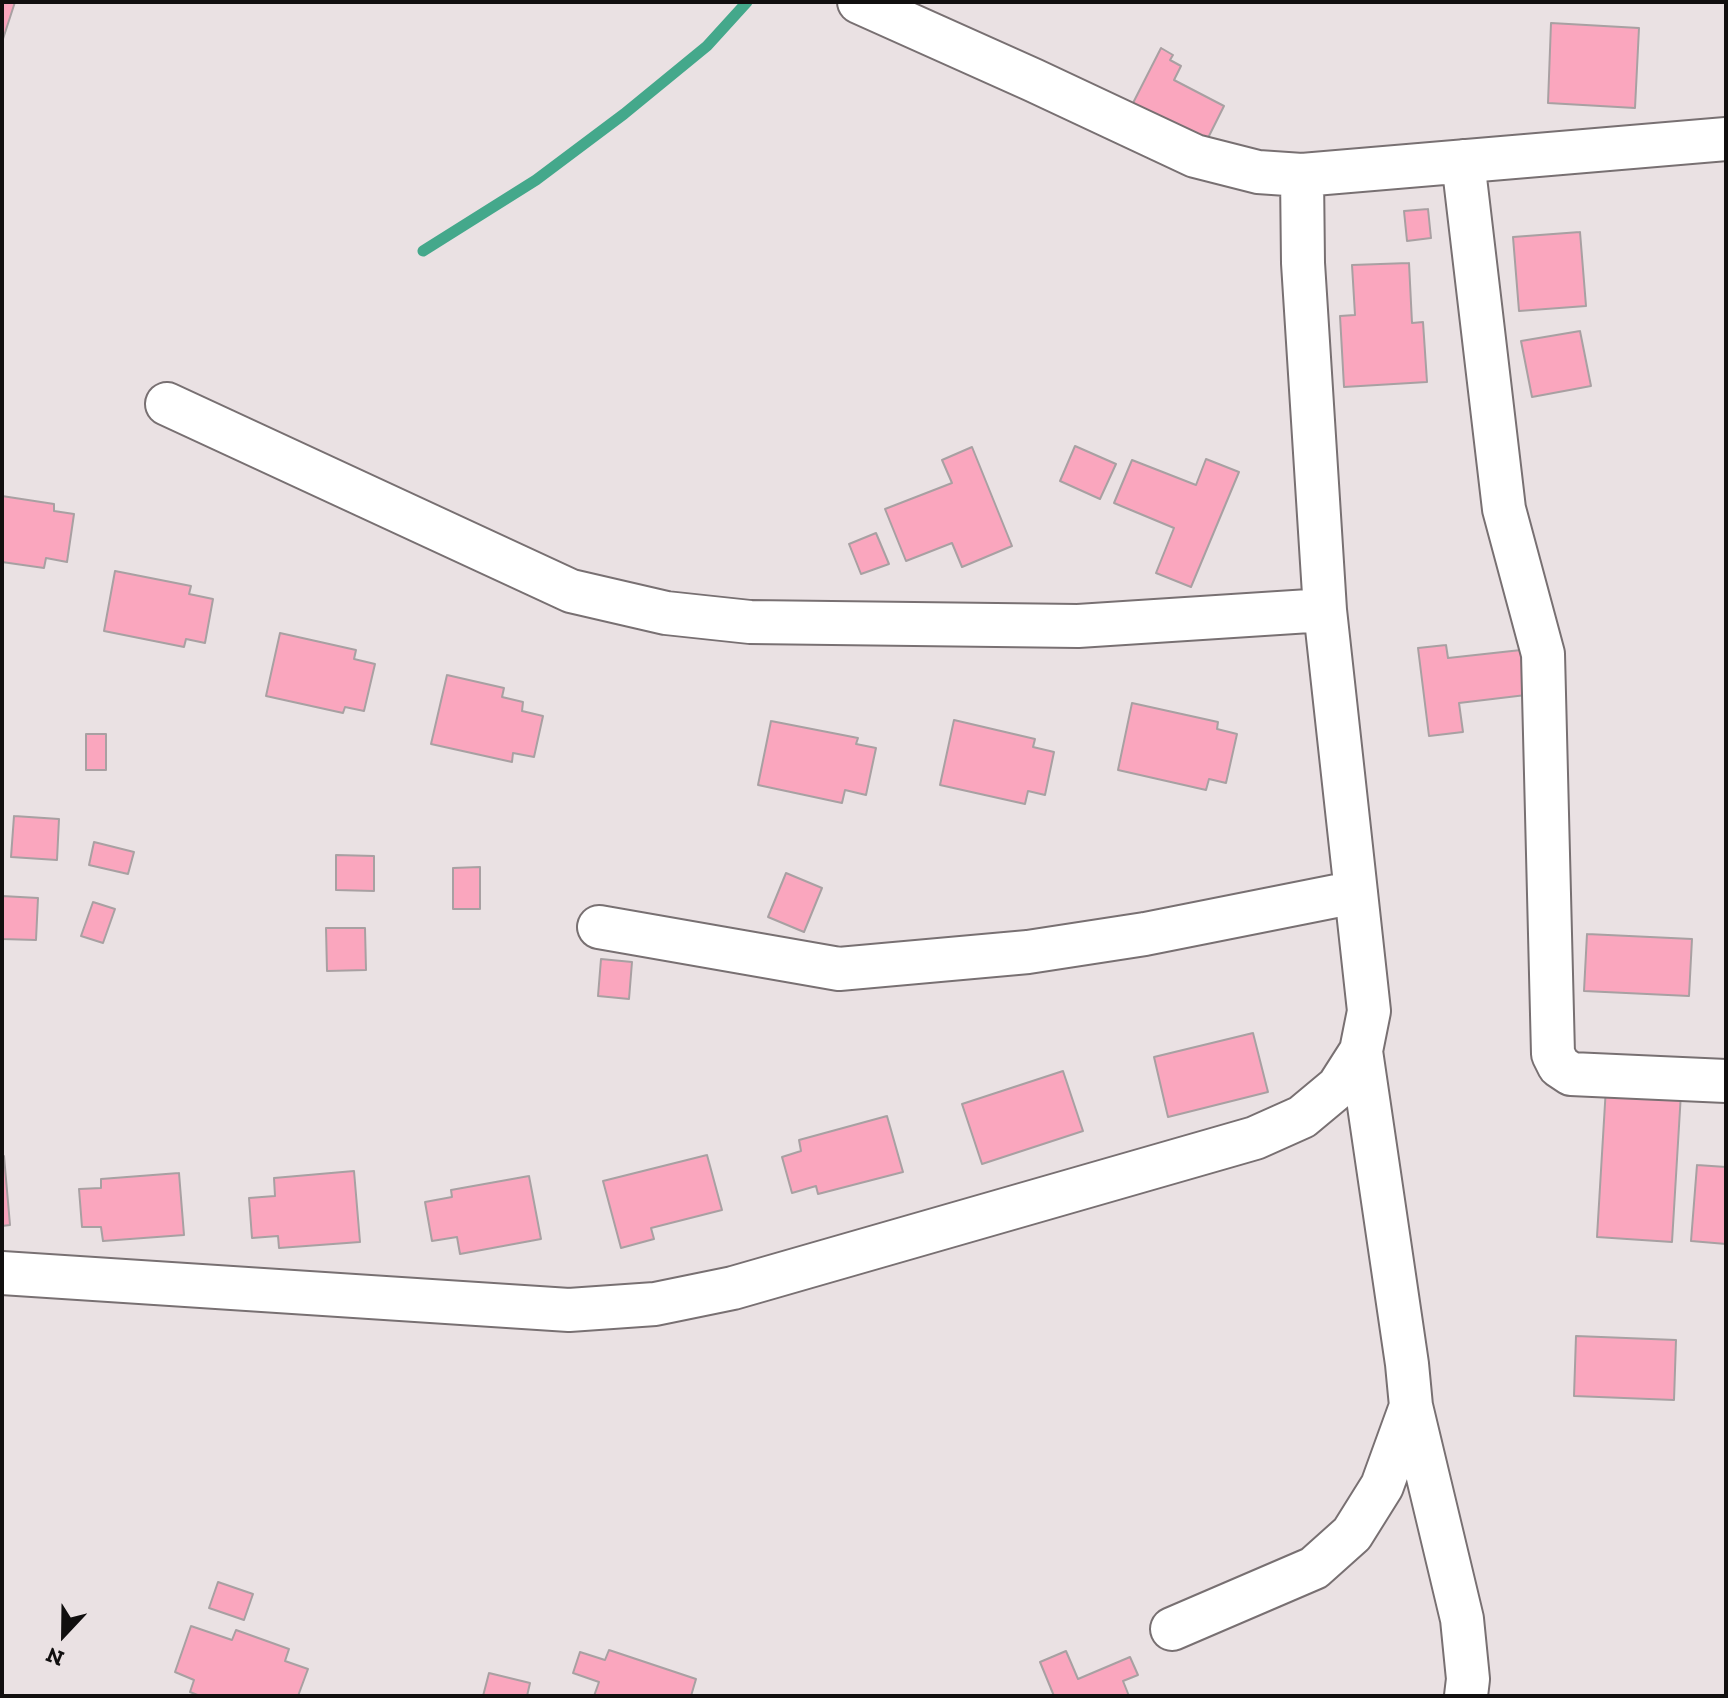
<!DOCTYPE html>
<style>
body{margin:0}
#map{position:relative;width:1728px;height:1698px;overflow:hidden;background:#eae1e3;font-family:"Zilla Slab",serif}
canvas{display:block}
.frame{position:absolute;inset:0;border:4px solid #110f0f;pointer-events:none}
.north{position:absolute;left:24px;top:1594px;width:80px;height:80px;-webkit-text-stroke:6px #eae1e3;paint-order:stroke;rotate:202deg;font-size:22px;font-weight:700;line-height:32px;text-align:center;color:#110f0f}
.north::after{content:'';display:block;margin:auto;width:28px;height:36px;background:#110f0f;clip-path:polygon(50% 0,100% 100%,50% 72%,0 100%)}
</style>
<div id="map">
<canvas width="1728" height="1698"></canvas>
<div class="frame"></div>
<div class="north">N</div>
</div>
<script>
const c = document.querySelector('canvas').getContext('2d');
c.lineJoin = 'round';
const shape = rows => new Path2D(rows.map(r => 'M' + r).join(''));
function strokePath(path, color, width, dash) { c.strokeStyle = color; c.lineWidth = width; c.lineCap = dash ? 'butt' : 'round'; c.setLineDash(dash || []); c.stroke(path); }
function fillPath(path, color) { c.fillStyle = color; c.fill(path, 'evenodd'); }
strokePath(shape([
 [423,251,536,180,624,114,707,46,747,2]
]), '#44a88b', 11);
const building = shape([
 [2,2,15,2,2,42,2,2],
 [1551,23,1639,28,1635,108,1548,103,1551,23],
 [1161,48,1173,55,1170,60,1181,66,1174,80,1224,106,1206,142,1132,105,1161,48],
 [1428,209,1431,238,1407,241,1404,211,1428,209],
 [1580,232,1586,306,1519,311,1513,237,1580,232],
 [1409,263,1412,323,1423,322,1427,382,1344,387,1340,316,1355,315,1352,265,1409,263],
 [1580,331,1591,386,1532,397,1521,341,1580,331],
 [1075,446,1116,464,1100,499,1060,481,1075,446],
 [972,447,1012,546,962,567,952,543,906,561,885,509,952,483,942,460,972,447],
 [1206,459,1239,472,1191,587,1156,573,1174,528,1114,503,1132,460,1196,485,1206,459],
 [2,496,54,504,54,511,74,514,67,562,46,558,44,568,2,562,2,496],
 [876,533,889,564,861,574,849,544,876,533],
 [115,571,191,586,189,594,213,599,205,643,186,639,184,647,104,631,115,571],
 [280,633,356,650,354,659,375,664,364,711,345,707,343,713,266,696,280,633],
 [1446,645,1448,658,1521,650,1526,695,1459,703,1463,732,1429,736,1418,648,1446,645],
 [447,675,504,688,502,697,523,702,522,711,543,716,534,757,513,753,512,762,431,744,447,675],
 [1132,703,1218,722,1217,729,1237,734,1226,783,1209,779,1206,790,1118,770,1132,703],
 [954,720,1035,739,1033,747,1054,752,1045,795,1028,791,1025,804,940,785,954,720],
 [771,721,858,738,856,744,876,748,866,795,845,790,842,803,758,785,771,721],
 [86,734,106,734,106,770,86,770,86,734],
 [14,816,59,819,57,860,11,857,14,816],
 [94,842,134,852,128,874,89,865,94,842],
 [336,855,374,856,374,891,336,890,336,855],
 [480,867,480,909,453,909,453,868,480,867],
 [786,873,822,888,804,932,768,917,786,873],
 [2,896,38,898,36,940,2,939,2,896],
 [93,902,115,909,103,943,81,936,93,902],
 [326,928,365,928,366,970,327,971,326,928],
 [1587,934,1692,939,1689,996,1584,991,1587,934],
 [601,959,632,962,629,999,598,996,601,959],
 [1253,1033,1268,1092,1168,1117,1154,1057,1253,1033],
 [1063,1071,1083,1131,982,1164,962,1104,1063,1071],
 [1606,1087,1681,1093,1672,1242,1597,1237,1606,1087],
 [887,1116,903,1172,818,1194,816,1186,792,1193,782,1157,801,1151,799,1140,887,1116],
 [707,1155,722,1210,651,1228,654,1239,621,1248,603,1181,707,1155],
 [2,1156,4,1156,10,1225,2,1226,2,1156],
 [1697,1165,1726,1167,1726,1244,1691,1241,1697,1165],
 [354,1171,360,1242,279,1248,278,1236,252,1238,249,1198,275,1196,274,1178,354,1171],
 [179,1173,184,1235,103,1241,101,1227,82,1227,79,1189,101,1188,101,1179,179,1173],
 [529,1176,541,1239,460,1254,457,1237,432,1241,425,1202,452,1197,451,1190,529,1176],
 [1576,1336,1676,1340,1674,1400,1574,1396,1576,1336],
 [218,1582,253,1594,244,1620,209,1608,218,1582],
 [191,1626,232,1640,236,1630,289,1649,285,1661,308,1669,298,1696,200,1696,190,1692,194,1680,175,1672,191,1626],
 [609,1650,696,1679,691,1696,594,1696,599,1682,573,1673,580,1652,605,1660,609,1650],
 [1066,1651,1078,1679,1130,1657,1138,1675,1123,1681,1129,1696,1054,1696,1040,1662,1066,1651],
 [489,1673,530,1683,527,1696,483,1696,489,1673]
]);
fillPath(building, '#faa6be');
strokePath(building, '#a8a0a2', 2);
const minor = shape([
 [859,2,1033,80,1195,156,1258,172,1302,175,1726,139],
 [1463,161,1504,509,1543,654,1553,1054,1559,1066,1571,1074,1726,1081],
 [167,404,571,591,666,613,750,622,1078,626,1325,610],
 [599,927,839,969,1028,952,1145,934,1356,892],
 [2,1273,569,1310,655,1304,733,1288,1255,1138,1302,1117,1338,1087,1361,1051,1369,1011,1325,610,1303,263,1302,175],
 [1411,1406,1462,1619,1468,1679,1466,1696],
 [1172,1629,1314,1568,1352,1534,1382,1486,1411,1406,1407,1364,1361,1051]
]);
strokePath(minor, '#787072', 46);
strokePath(minor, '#fff', 42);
</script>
